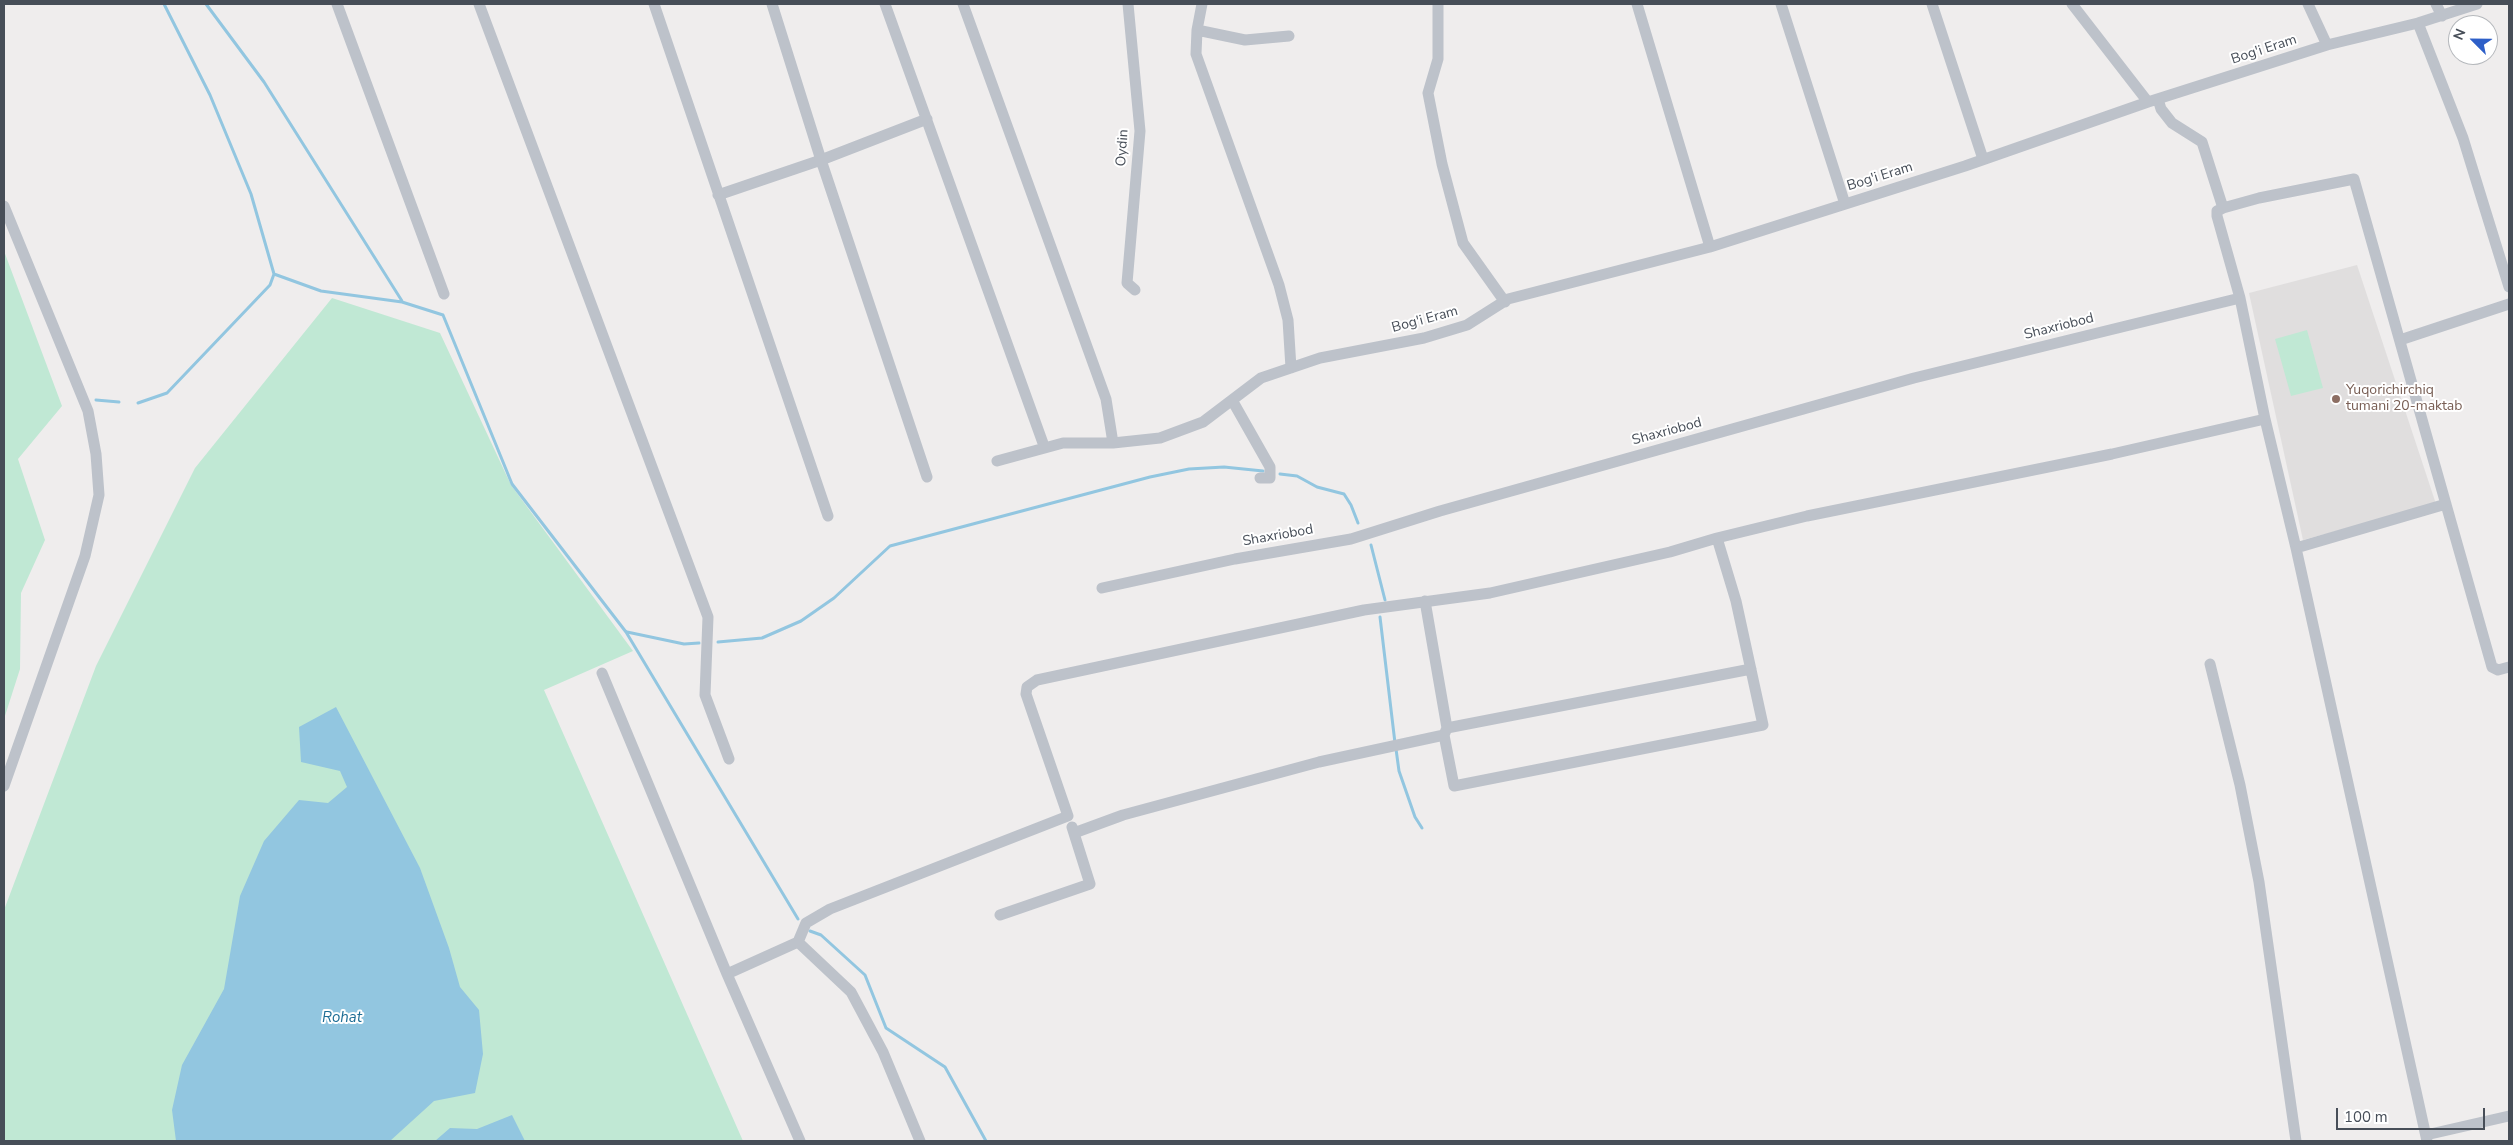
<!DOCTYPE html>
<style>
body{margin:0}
#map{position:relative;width:2513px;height:1145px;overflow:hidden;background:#efeded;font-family:"Nunito Sans",sans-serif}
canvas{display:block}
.frame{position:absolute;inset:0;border:5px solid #474e58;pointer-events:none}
.north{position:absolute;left:2448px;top:15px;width:50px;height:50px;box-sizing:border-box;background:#fff;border:1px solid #b5b8bc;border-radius:50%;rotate:293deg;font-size:14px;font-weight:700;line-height:20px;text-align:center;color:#474e58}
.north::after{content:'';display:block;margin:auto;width:18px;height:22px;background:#2e5fc8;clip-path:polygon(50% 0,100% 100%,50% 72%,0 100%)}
.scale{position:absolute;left:2336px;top:1108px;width:149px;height:22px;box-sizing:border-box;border:2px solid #474e58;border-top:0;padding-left:6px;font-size:15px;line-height:18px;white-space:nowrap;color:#474e58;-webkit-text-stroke:4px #fff;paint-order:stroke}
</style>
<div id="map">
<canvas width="2513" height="1145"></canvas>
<div class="frame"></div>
<div class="north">N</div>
<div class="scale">100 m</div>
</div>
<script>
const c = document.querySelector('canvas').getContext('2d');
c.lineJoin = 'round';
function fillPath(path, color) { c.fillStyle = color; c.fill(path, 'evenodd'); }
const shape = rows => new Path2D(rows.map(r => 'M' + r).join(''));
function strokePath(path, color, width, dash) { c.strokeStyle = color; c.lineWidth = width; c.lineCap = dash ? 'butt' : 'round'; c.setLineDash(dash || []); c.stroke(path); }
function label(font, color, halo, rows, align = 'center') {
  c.font = font + ' "Nunito Sans",sans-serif'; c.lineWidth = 4; c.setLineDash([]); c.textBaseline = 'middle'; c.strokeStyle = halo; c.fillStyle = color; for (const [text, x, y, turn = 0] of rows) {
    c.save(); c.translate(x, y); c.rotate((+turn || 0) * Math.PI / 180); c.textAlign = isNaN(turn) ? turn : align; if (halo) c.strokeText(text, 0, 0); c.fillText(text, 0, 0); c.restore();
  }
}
fillPath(shape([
 [2357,265,2436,504,2303,540,2249,293]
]), '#e0dede');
fillPath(shape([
 [4,251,62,406,18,459,45,540,21,593,20,669,4,719],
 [332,298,440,333,511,485,633,651,544,690,743,1141,4,1141,4,910,96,666,195,468],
 [2307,330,2323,388,2291,396,2275,339]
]), '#c0e8d4');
fillPath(shape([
 [336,707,420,868,449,948,460,987,479,1010,483,1054,475,1093,434,1101,390,1141,176,1141,172,1110,182,1065,224,989,240,896,264,841,299,800,328,803,347,787,340,771,301,762,299,727],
 [512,1115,525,1141,435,1141,450,1128,477,1129]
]), '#92c6e0');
strokePath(shape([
 [206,4,264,82,402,301],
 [274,274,321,291,402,302,443,315,512,484,626,632,798,919],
 [96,400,119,402],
 [138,403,167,393,270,285,274,274,251,194,210,95,164,4],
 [1280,474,1297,476,1317,487,1344,494,1351,505,1358,523],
 [1371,545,1385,600],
 [1380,617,1395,743],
 [627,632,684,644,699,643],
 [718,642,762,638,801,621,834,598,890,546,1150,477,1189,469,1224,467,1263,471],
 [1396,749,1399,771,1415,817,1422,828],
 [810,931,821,935,865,975,886,1028,945,1067,986,1141]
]), '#92c6e0', 3);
strokePath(shape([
 [337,4,444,294],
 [479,4,708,617,705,695,729,759],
 [654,4,828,516],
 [772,4,821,160,927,477],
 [885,4,1044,446],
 [963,4,1106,399,1113,443],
 [1128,4,1140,131,1127,283,1135,290],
 [1202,4,1197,30,1196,54,1279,285,1288,320,1291,368],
 [1438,4,1438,59,1428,93,1442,164,1463,243,1505,302],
 [1637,4,1710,247],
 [1781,4,1845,204],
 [1932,4,1983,159],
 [2072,4,2148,102],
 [2308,4,2327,45],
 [2436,4,2442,16],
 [2418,23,2463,138,2509,287],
 [1197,30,1245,40,1289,36],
 [2158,99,2161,109,2172,123,2202,142,2223,208,2217,211,2217,216,2240,298,2265,419,2296,548,2427,1141],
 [718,195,821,160,927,119],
 [4,206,88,411,96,454,99,495,85,556,4,786],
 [2223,208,2259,198,2354,179,2492,667,2498,670,2509,667],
 [2400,340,2509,304],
 [1232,400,1270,467,1270,478,1260,478],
 [997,461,1063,443,1113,443,1160,438,1203,422,1261,378,1320,358,1424,338,1467,325,1508,299,1710,247,1965,166,2148,102,2327,45,2418,23,2477,4],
 [2296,548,2446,504],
 [1102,588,1235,559,1351,539,1440,511,1914,378,2240,298],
 [1425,601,1447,728,1444,735,1454,786,1763,725,1736,601,1717,538],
 [2210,664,2240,785,2259,882,2296,1141],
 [602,673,727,974,800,1141],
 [1447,728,1751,669],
 [1074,833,1123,815,1319,762,1444,735],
 [1000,915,1090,884,1072,827],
 [798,942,806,923,830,909,1068,816,1026,694,1027,687,1037,680,1364,610,1490,593,1670,552,1717,538,1807,516,2112,454,2265,419],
 [727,974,798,942,851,992,883,1052,920,1141],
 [2426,1135,2509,1116]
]), '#bdc2ca', 11);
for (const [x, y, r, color] of [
 [2336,399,5,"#8d6e63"]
]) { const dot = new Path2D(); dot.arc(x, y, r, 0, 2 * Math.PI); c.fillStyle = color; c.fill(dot); strokePath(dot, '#fff', 2); }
label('14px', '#474e58', '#fff', [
 ["Bog'i Eram",2264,50,-18],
 ["Oydin",1123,148,-86],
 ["Bog'i Eram",1880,177,-17],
 ["Bog'i Eram",1425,320,-15],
 ["Shaxriobod",2059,327,-14],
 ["Shaxriobod",1667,432,-15],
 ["Shaxriobod",1278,536,-10]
]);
label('14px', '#785e54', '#fff', [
 ["Yuqorichirchiq",2346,391],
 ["tumani 20-maktab",2346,407]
], 'left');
label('italic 15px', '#1d6d95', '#fff', [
 ["Rohat",342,1018]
]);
</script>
